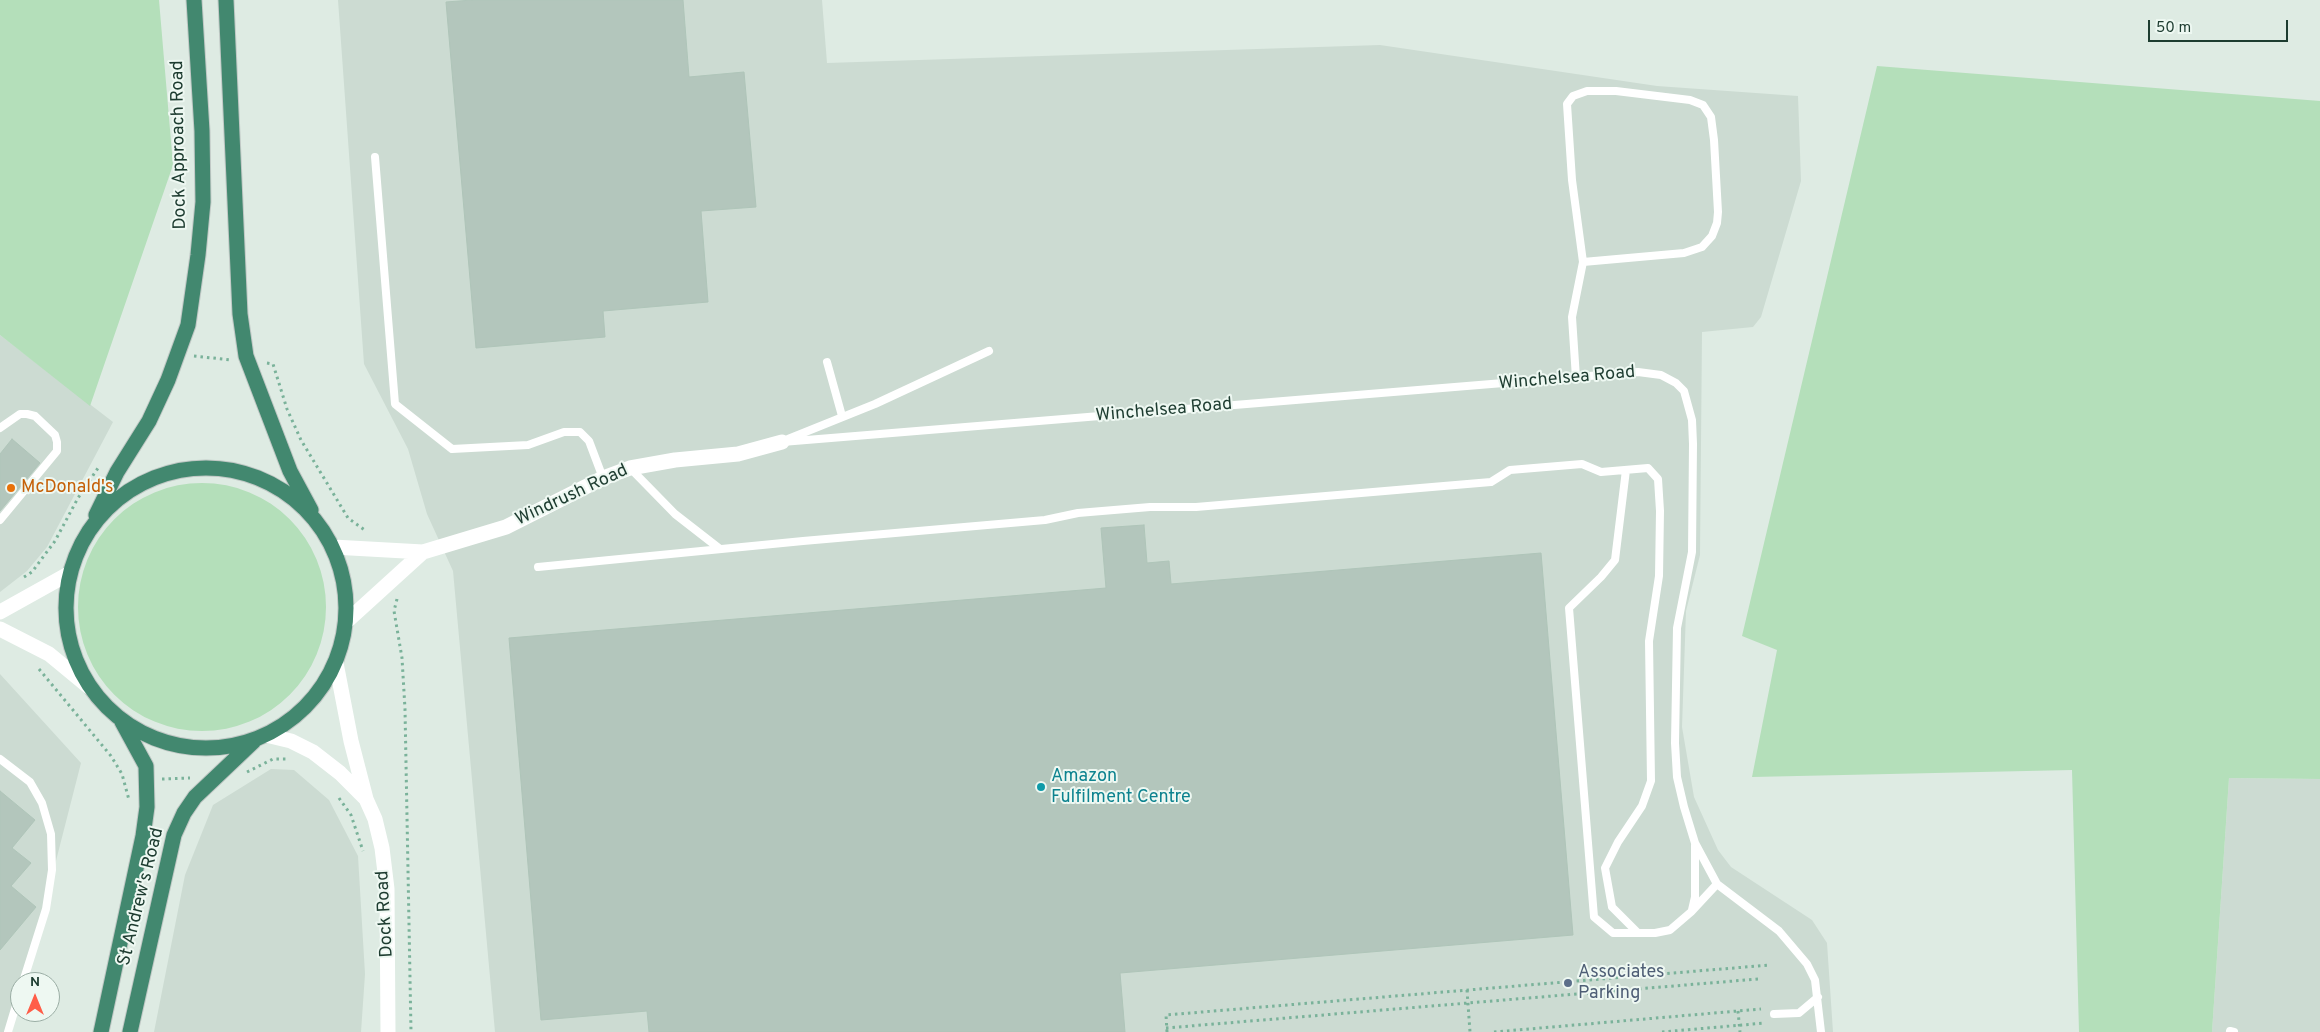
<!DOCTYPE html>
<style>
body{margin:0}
#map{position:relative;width:2320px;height:1032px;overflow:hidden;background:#deebe3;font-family:Overpass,sans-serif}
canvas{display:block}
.north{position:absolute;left:10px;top:972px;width:50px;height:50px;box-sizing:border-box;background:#eef8f2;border:1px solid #9aada4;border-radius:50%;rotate:0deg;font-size:14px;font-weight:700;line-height:20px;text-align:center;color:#1d3c30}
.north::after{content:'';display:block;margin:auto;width:18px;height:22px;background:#ff5d48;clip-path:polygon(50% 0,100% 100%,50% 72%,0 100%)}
.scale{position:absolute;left:2148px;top:20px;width:140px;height:22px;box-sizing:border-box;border:2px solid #1d3c30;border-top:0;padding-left:6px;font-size:15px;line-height:18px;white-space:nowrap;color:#1d3c30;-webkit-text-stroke:4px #eef8f2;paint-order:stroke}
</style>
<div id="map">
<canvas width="2320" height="1032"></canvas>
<div class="north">N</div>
<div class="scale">50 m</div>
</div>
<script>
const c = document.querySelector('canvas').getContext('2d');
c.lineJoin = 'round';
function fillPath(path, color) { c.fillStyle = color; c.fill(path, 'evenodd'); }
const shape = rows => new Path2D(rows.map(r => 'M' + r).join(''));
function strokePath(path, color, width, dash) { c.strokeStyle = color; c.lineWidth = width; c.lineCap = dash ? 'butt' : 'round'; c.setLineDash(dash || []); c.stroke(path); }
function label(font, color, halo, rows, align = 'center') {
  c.font = font + ' Overpass,sans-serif'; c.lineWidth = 4; c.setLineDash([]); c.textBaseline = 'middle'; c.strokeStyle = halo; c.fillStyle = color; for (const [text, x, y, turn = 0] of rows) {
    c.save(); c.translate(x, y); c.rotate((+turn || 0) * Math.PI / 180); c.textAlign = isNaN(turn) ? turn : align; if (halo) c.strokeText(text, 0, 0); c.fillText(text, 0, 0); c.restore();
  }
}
fillPath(shape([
 [338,0,822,0,827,63,1380,45,1657,86,1798,96,1801,181,1761,317,1753,327,1702,332,1700,555,1686,611,1682,727,1694,797,1718,850,1731,867,1812,920,1827,943,1833,1032,495,1032,453,571,427,514,408,449,364,364],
 [0,335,113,422,47,547,27,571,0,592],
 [0,674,81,763,25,982,20,982,20,1000,12,1032,0,1032],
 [271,769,294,770,329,800,358,856,365,974,361,1032,154,1032,185,875,213,805],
 [2229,778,2320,779,2320,1032,2212,1032]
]), '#ccdbd2');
fillPath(shape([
 [0,0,159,0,173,165,90,406,0,335],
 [1877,66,2320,101,2320,779,2229,778,2212,1032,2079,1032,2072,770,1752,777,1777,650,1742,636],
 '78 607a124 124 0 1 1 248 0a124 124 0 1 1-248 0Z'
]), '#b4dfba');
const building = shape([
 [472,0,683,0,689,77,744,72,756,207,701,211,708,302,603,311,605,337,476,348,446,2,472,0],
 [12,439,40,463,0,511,0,454,12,439],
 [1144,525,1147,563,1169,561,1171,584,1541,553,1573,935,1120,973,1125,1032,649,1032,647,1011,541,1020,509,638,1106,588,1101,528,1144,525],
 [0,791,35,820,12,848,31,863,11,886,36,907,0,950,0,791]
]);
fillPath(building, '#b3c6bc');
strokePath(building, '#afc5b9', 1);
const trunk = shape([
 [226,0,240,314,246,356,290,471,311,510],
 '66 608a140 140 0 1 1 280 0a140 140 0 1 1-280 0Z',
 [96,515,117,472,149,421,168,380,188,325,198,255,203,202,202,131,194,0],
 [101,1032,143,836,147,807,146,766,122,722],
 [130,1032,174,835,184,813,195,797,254,741]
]);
strokePath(trunk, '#c0c8c5', 17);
strokePath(shape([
 [194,356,231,360],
 [267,363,273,364,287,409,301,440,348,518,366,531],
 [24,577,32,572,55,541,78,498,100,465],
 [397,599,394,611,402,658,405,709,411,1032],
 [39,669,111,756,122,774,129,800],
 [247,772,273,759,287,759],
 [162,779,190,778],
 [339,798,351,815,363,851],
 [1467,990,1470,1032],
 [1738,1011,1740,1032],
 [1166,1028,1758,979],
 [1167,1032,1166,1015,1770,965],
 [1494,1032,1761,1009],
 [1662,1032,1765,1023]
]), '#7ab29a', 3, [2.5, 4]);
strokePath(shape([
 [375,157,395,404,452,449,528,445,564,432,580,432,589,441,603,478],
 [827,362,842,416],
 [1576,378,1572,317,1583,262,1572,180,1567,104,1573,96,1587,91,1616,91,1690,100,1703,105,1711,117,1714,140,1718,212,1717,223,1712,236,1702,247,1684,253,1583,262],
 [0,428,20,414,27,414,35,416,55,435,57,442,57,451,0,520],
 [788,439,875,404,989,351],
 [782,442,1638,372,1661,375,1676,383,1684,391,1692,420,1693,444,1692,552,1677,628,1675,743,1677,777,1684,807,1695,843,1717,884,1779,931,1807,964,1815,980,1821,1032],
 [630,468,675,514,720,549],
 [1626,470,1615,560,1601,577,1569,608,1594,917,1613,933,1655,933,1670,930,1691,912,1717,884],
 [538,567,803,541,1045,520,1078,513,1150,507,1196,507,1491,482,1510,470,1582,464,1601,472,1648,468,1658,479,1660,511,1659,576,1649,641,1651,781,1642,806,1618,842,1605,868,1612,907,1637,932],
 [0,759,30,782,42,803,51,834,52,870,46,909,23,982],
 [1692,910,1695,897,1695,845],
 [1774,1014,1799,1013,1818,997],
 [2230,1031,2234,1032],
 [8,1032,20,992]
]), '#fff', 8);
strokePath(shape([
 [333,547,423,552,506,527,603,478,630,468,675,460,738,454,782,442],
 [0,612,70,573],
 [346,622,423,552],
 [0,629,49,654,89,687]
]), '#fff', 15);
strokePath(shape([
 [336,663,351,741,366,799,375,819,382,848,387,889,388,1032],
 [266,735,291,741,313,752,340,773,365,798]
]), '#fff', 15);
strokePath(trunk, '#42886f', 15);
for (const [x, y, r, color] of [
 [11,488,5,"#e8710a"],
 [1041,787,5,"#0f9aa8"],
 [1568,983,5,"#5c6f8a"]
]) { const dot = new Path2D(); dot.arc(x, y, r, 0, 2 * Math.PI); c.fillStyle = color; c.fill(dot); strokePath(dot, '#eef8f2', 2); }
label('18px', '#1d3c30', '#eef8f2', [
 ["Dock Approach Road",180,145,-91],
 ["Winchelsea Road",1567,379,-5],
 ["Winchelsea Road",1164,411,-5],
 ["Windrush Road",572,496,-25],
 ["St Andrew's Road",142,897,-76],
 ["Dock Road",386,914,-93]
]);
label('18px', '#c56008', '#eef8f2', [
 ["McDonald's",21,488]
], 'left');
label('18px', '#0d838f', '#eef8f2', [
 ["Amazon",1051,777],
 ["Fulfilment Centre",1051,798]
], 'left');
label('18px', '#4e5e75', '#eef8f2', [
 ["Associates",1578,973],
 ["Parking",1578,994]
], 'left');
</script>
